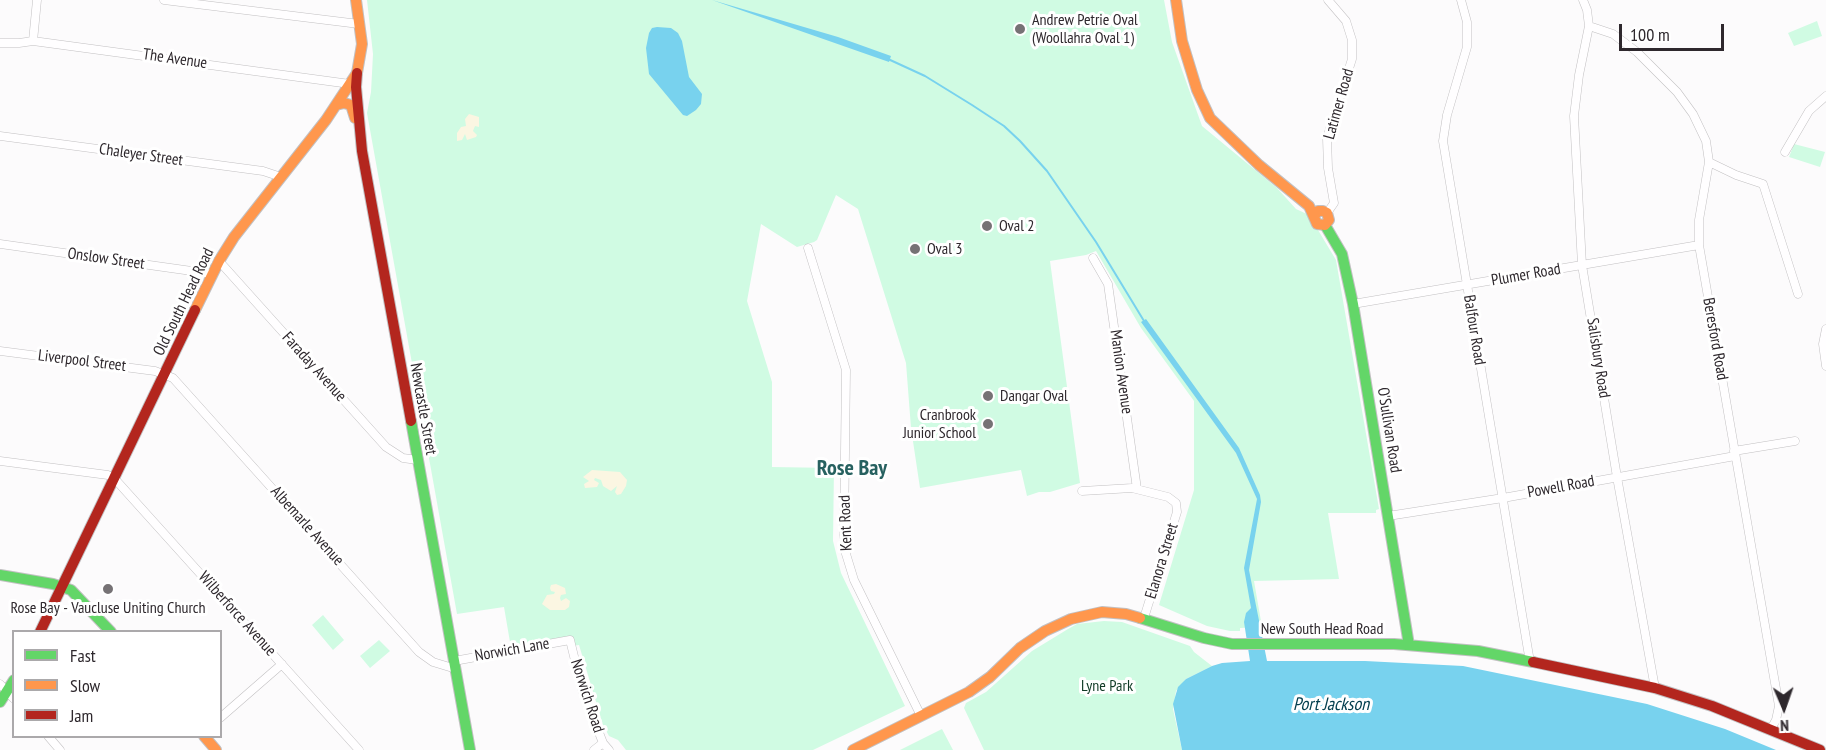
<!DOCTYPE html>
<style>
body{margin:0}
#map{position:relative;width:1826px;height:750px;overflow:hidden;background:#fcfbfc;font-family:"PT Sans Narrow",sans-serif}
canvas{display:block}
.legend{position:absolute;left:12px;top:630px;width:210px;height:108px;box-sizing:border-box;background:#fff;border:2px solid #aba9ab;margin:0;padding:8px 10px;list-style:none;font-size:18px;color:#2e282d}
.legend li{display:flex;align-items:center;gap:12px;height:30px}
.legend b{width:30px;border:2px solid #aba9ab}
.north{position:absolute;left:1754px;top:678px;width:60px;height:60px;-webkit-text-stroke:4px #fff;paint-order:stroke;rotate:178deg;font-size:16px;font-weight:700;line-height:24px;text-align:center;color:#2e282d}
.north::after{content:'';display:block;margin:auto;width:21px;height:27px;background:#2e282d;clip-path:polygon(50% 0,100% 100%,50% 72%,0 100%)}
.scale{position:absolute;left:1619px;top:24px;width:105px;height:27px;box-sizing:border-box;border:3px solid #2e282d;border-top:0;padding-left:8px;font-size:18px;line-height:21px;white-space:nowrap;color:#2e282d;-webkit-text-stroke:4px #fff;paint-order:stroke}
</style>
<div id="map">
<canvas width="1826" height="750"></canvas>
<ul class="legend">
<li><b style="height:8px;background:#63d668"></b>Fast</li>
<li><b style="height:8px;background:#ff974d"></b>Slow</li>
<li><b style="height:8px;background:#b3261e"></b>Jam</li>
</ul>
<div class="north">N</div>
<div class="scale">100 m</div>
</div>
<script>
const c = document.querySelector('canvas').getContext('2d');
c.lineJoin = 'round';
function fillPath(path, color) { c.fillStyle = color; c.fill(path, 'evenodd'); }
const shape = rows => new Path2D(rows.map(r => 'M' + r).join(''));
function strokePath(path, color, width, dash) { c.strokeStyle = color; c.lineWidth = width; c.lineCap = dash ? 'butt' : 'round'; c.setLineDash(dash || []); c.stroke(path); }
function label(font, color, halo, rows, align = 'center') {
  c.font = font + ' "PT Sans Narrow",sans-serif'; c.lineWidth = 6; c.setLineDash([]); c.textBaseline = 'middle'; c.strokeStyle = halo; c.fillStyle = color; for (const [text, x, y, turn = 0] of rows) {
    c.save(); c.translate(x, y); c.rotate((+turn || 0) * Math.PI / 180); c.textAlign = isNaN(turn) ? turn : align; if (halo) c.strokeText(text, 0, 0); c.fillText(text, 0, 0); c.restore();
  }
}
fillPath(shape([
 [367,0,1164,0,1172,42,1202,126,1277,188,1296,209,1309,215,1336,260,1379,509,1376,510,1376,513,1328,513,1339,579,1254,581,1262,627,1240,628,1240,631,1230,631,1207,626,1159,605,1194,490,1194,401,1141,328,1096,251,1086,255,1050,261,1080,483,1050,492,1039,492,1027,496,1021,470,920,488,911,428,906,363,858,209,836,195,817,240,814,242,797,247,761,224,747,301,772,382,772,467,834,468,833,541,841,573,905,706,813,750,626,750,618,740,609,736,603,725,579,645,573,646,572,637,511,648,504,607,457,614,367,113,371,92,373,54],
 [1817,21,1822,36,1794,46,1788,33],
 [1794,144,1825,152,1820,167,1789,157],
 [323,615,344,640,333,650,312,625],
 [1104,621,1122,622,1190,646,1194,652,1212,666,1186,679,1176,691,1173,709,1182,750,984,750,964,708,966,703,986,692,1032,651,1068,629,1077,624],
 [379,640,390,651,370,668,360,656],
 [942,729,953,750,900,750]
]), '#d0fbe3');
fillPath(shape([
 [469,114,479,117,479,127,475,126,473,131,477,135,476,137,467,140,465,134,462,140,457,141,457,133,461,127,466,126,465,119],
 [592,470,620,472,627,480,626,486,621,494,617,495,615,492,617,486,611,491,603,486,601,480,595,478,594,480,599,483,597,487,585,488,584,484,589,481,583,477],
 [556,584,565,588,566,594,561,595,560,598,561,601,566,598,570,601,569,607,565,610,550,610,542,604,547,595,554,594,555,592,551,591,550,588,551,585]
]), '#fbf6e2');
fillPath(shape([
 [712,0,838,37,891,56,889,62],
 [657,27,671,28,678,33,682,41,689,77,702,94,701,104,696,110,687,116,683,115,649,74,646,48,649,33,652,28],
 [1146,319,1239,448,1260,495,1261,502,1249,570,1267,661,1365,661,1463,666,1647,704,1725,729,1776,750,1182,750,1173,704,1178,687,1186,679,1212,666,1222,663,1250,661,1244,622,1246,613,1251,608,1244,568,1257,499,1236,453,1141,322]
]), '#78d2ee');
strokePath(shape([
 [888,59,925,76,972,105,1004,126,1020,141,1047,171,1096,242,1144,321]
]), '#78d2ee', 2);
const street = shape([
 [164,0,359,24],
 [1461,0,1467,22,1467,47,1447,115,1443,141,1530,662],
 [1583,0,1587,10,1589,26,1579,75,1574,116,1582,265,1617,477,1655,688],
 [1589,26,1613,34,1637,52,1677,92,1693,114,1706,141,1709,162,1699,220,1699,245,1779,706,1776,720,1771,729],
 [33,41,37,0],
 [0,43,19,43,33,41,350,84],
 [0,136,263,171,281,177],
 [1785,152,1809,111,1826,96],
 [1709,162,1736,175,1763,184,1798,294],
 [1327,213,1334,203,1328,168,1327,138,1352,59,1352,40,1346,21,1328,0],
 [0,244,213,274],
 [808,248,846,370,844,534,846,554,854,580,921,716],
 [1093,258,1108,284,1137,489],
 [219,261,386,447,403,458,417,460],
 [1353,304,1699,245],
 [1826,329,1823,344,1826,366],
 [0,351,155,371,173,378,419,652,433,662,456,669],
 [1734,451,1795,441],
 [0,461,108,475,114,478,359,750],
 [1082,491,1132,488,1168,497,1176,503,1177,512,1144,618],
 [1388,516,1503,498,1735,456],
 [454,661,570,640,582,689,603,743,609,750],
 [0,684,14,699],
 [220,718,282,664],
 [48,736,60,750],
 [594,750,603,743]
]);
const fast = shape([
 [1325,225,1342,254,1353,304,1409,645],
 [411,421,470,750],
 [0,575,53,584,71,590,111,632],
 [1140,618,1204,638,1232,644,1394,644,1478,651,1533,662],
 [0,702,14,680]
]);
const slow = shape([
 [1176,0,1182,41,1197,90,1210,118,1259,165,1309,206,1317,224,1325,225,1329,220,1327,213,1323,211,1318,211,1315,215],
 [336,105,344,103,351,105,355,118],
 [195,310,219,261,234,237,326,120,357,73,362,44,356,0],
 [204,736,216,750],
 [853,750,969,692,990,677,1020,648,1045,631,1071,619,1102,612,1126,614,1140,618]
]);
const jam = shape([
 [357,73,356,87,362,151,411,421],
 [40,632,195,310],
 [1533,662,1655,688,1712,706,1820,750]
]);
strokePath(street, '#c2c0c2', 9);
strokePath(fast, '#c2c0c2', 12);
strokePath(slow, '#c2c0c2', 12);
strokePath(jam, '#c2c0c2', 12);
strokePath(street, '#fffeff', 8);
strokePath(fast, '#63d668', 10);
strokePath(slow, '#ff974d', 10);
strokePath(jam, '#b3261e', 10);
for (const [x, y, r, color] of [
 [1020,29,6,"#767275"],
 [987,226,6,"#767275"],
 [915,249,6,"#767275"],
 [988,396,6,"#767275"],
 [988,424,6,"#767275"],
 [108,589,6,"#767275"]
]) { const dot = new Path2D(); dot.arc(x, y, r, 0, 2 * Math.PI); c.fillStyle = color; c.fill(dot); strokePath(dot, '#fff', 2); }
label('16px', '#2e282d', '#fff', [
 ["Andrew Petrie Oval",1032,20],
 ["(Woollahra Oval 1)",1032,38],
 ["Oval 2",999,226],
 ["Oval 3",927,249],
 ["Dangar Oval",1000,396],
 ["Cranbrook",976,415,"right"],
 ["Junior School",976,433,"right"],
 ["Rose Bay - Vaucluse Uniting Church",108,608,"center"]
], 'left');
label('16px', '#2e282d', '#fff', [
 ["The Avenue",175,59,8],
 ["Latimer Road",1339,104,-74],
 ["Chaleyer Street",141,155,8],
 ["Onslow Street",106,259,8],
 ["Plumer Road",1526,275,-10],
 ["Old South Head Road",184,302,-64],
 ["Balfour Road",1474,330,81],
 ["Beresford Road",1715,339,80],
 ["Salisbury Road",1598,358,81],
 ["Liverpool Street",82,361,7],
 ["Faraday Avenue",314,367,48],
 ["Manion Avenue",1121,372,82],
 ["Newcastle Street",423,409,80],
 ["O'Sullivan Road",1389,430,81],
 ["Powell Road",1561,487,-10],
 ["Kent Road",846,523,-92],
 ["Albemarle Avenue",307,526,48],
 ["Elanora Street",1162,561,-73],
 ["Wilberforce Avenue",237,614,48],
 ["New South Head Road",1322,629],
 ["Norwich Lane",512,650,-10],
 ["Norwich Road",587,696,72]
]);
label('16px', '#103b26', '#fff', [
 ["Lyne Park",1107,686]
]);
label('italic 18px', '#054050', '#fff', [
 ["Port Jackson",1331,705]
]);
label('bold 22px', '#276160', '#fff', [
 ["Rose Bay",852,469]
]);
</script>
